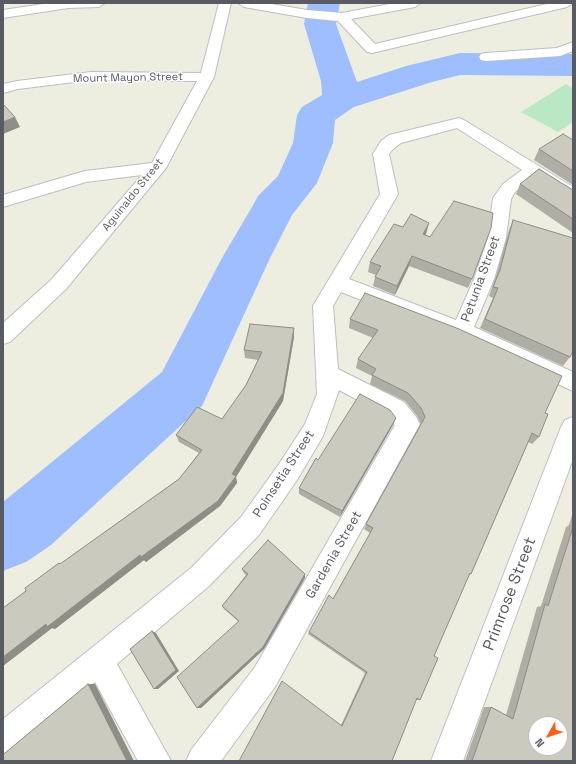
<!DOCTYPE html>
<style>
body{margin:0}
#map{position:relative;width:576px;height:764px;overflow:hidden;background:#edeee0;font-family:"Space Grotesk",sans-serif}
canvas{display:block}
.frame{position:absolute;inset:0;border:4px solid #595b63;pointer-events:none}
.north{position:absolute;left:528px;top:716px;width:40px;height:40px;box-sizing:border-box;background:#fff;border:1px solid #bdbdc1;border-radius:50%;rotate:231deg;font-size:11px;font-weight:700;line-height:16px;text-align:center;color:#595b63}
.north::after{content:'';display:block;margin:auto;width:14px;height:18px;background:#f8621c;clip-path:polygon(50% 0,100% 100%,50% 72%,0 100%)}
</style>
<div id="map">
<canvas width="576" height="764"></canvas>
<div class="frame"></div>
<div class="north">N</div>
</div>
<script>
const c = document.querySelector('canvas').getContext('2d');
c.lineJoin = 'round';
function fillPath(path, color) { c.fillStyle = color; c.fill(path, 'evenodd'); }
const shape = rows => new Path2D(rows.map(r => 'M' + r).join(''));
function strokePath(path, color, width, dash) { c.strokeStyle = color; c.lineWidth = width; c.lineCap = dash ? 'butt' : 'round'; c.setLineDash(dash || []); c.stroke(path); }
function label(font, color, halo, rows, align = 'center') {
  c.font = font + ' "Space Grotesk",sans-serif'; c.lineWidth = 3; c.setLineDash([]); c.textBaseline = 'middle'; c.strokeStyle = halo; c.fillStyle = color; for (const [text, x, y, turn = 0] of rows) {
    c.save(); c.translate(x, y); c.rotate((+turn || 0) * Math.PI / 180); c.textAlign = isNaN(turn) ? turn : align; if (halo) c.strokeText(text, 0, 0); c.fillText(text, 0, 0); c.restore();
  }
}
fillPath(shape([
 [566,84,573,88,573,122,558,132,521,112]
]), '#bae8c5');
fillPath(shape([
 [308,3,340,3,336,24,357,82,406,66,460,53,573,54,573,76,460,75,432,82,354,107,335,120,333,143,317,183,292,215,270,258,202,406,51,545,26,562,3,571,3,502,162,372,222,258,252,207,258,196,278,176,293,143,297,115,302,107,322,95,321,81,304,24,308,3]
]), '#9fbeff');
const minor = shape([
 [50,3,105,3,99,7,68,8,3,18,3,10,50,3],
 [219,3,231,3,214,77,166,168,66,289,10,342,3,344,3,323,52,279,142,175,86,182,3,207,3,195,85,171,152,163,197,81,91,80,18,89,3,93,3,84,17,81,91,72,201,73,219,3],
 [238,3,266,3,307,10,342,13,395,3,421,3,415,7,351,19,375,44,551,3,573,3,567,7,372,53,367,52,338,21,307,18,244,7,238,3],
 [573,42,573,51,560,56,486,61,481,60,479,57,481,54,486,53,557,48,573,42],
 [459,118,464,120,573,187,573,201,567,199,534,178,515,192,511,199,506,238,494,279,474,327,573,372,573,391,455,337,341,292,333,306,338,369,404,402,416,417,420,424,275,687,221,761,186,761,191,750,255,667,395,425,388,416,339,390,323,436,297,480,259,535,209,586,117,664,171,761,138,761,95,682,14,750,3,754,3,719,191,568,241,517,279,464,305,424,317,394,313,306,380,194,373,154,381,141,389,135,459,118],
 [457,128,522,170,503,184,493,198,488,238,474,279,456,320,349,279,398,194,389,154,393,149,401,143,457,128],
 [573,417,573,459,463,761,431,761,561,427,565,420,573,417]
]);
strokePath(minor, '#bdbec5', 2);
fillPath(minor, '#fff');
fillPath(shape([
 [573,140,573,185,534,160,539,149],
 [520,184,573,190,573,233,516,194],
 [513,220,570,357,563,366,480,328,493,298,489,296,495,279,509,230],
 [403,227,426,234,425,235,472,279,468,288,409,266,395,295,373,286,375,277,376,275,368,272,370,262],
 [365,293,545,413,539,437,532,444,528,442,471,574,468,576,434,656,420,700,416,700,392,761,341,725,365,673,308,634,309,632,333,599,370,533,364,529,366,524,421,424,417,416,405,401,370,384,372,376,356,368,358,359,373,338,349,328,350,319],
 [294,337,283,401,236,477,237,483,220,506,146,562,144,560,55,629,52,628,3,666,26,591,61,564,179,479,199,453,179,442,176,435,222,419,246,385,258,360,245,358,244,350],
 [393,425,340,517,299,494,299,488,318,460],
 [573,512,573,761,465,761,484,707,491,707,506,715,537,607,541,606,566,527,569,525],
 [242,569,305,578,264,649,201,708,239,622,224,609,222,606,246,575,244,573]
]), '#afaea4');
fillPath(shape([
 [15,117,20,127,3,134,3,122],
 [429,223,426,234,420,244,423,234],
 [412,256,409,266,395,295,397,286],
 [294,328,294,337,283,401,236,477,237,483,220,506,146,562,144,560,55,629,52,628,3,666,3,657,46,624,232,474],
 [396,418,393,425,340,517,342,511],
 [305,574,305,578,264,649,201,708,197,708],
 [152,631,156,633,179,671,158,689,154,689],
 [88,684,95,684,134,761,127,761]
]), '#8e8d86');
const building = shape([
 [3,104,15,117,3,122,3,104],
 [563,134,573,140,573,171,539,149,563,134],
 [539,169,573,190,573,219,520,184,539,169],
 [454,201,493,213,491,228,472,279,412,256,397,286,375,277,381,266,370,262,394,224,403,227,411,214,429,223,423,234,430,237,454,201],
 [513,220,573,238,573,351,570,357,485,319,498,288,493,287,500,270,513,220],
 [365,293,459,329,562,376,545,413,548,414,539,437,532,433,471,574,470,573,434,656,438,658,420,700,417,698,392,761,239,761,282,681,342,726,367,672,309,632,329,595,333,599,373,528,366,524,425,417,421,408,408,393,372,375,376,369,358,359,378,330,350,319,365,293],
 [250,324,294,328,283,393,232,474,236,476,218,501,141,557,140,555,47,627,46,624,3,657,3,608,26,591,25,588,59,563,60,564,179,479,202,450,176,435,197,407,222,419,246,385,262,352,244,350,250,324],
 [360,394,390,410,396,418,342,511,299,488,316,458,318,460,360,394],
 [573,527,573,761,472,761,491,707,513,719,545,604,548,606,573,527],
 [536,724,560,724,560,748,536,748,536,724],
 [268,540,305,574,263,647,197,708,177,677,239,621,222,606,248,574,242,569,268,540],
 [152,631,176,670,154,689,130,649,152,631],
 [88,684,127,761,3,761,3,754,5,753,88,684]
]);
fillPath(building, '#cbcabf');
strokePath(building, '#8e8d86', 1);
label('11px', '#595b63', '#fff', [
 ["Mount Mayon Street",128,78,-1],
 ["Aguinaldo Street",133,195,-51]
]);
label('13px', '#595b63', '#fff', [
 ["Petunia Street",481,279,-70],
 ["Poinsetia Street",284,474,-57],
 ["Gardenia Street",334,555,-60]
]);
label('16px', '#595b63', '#fff', [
 ["Primrose Street",510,594,-69]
]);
</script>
